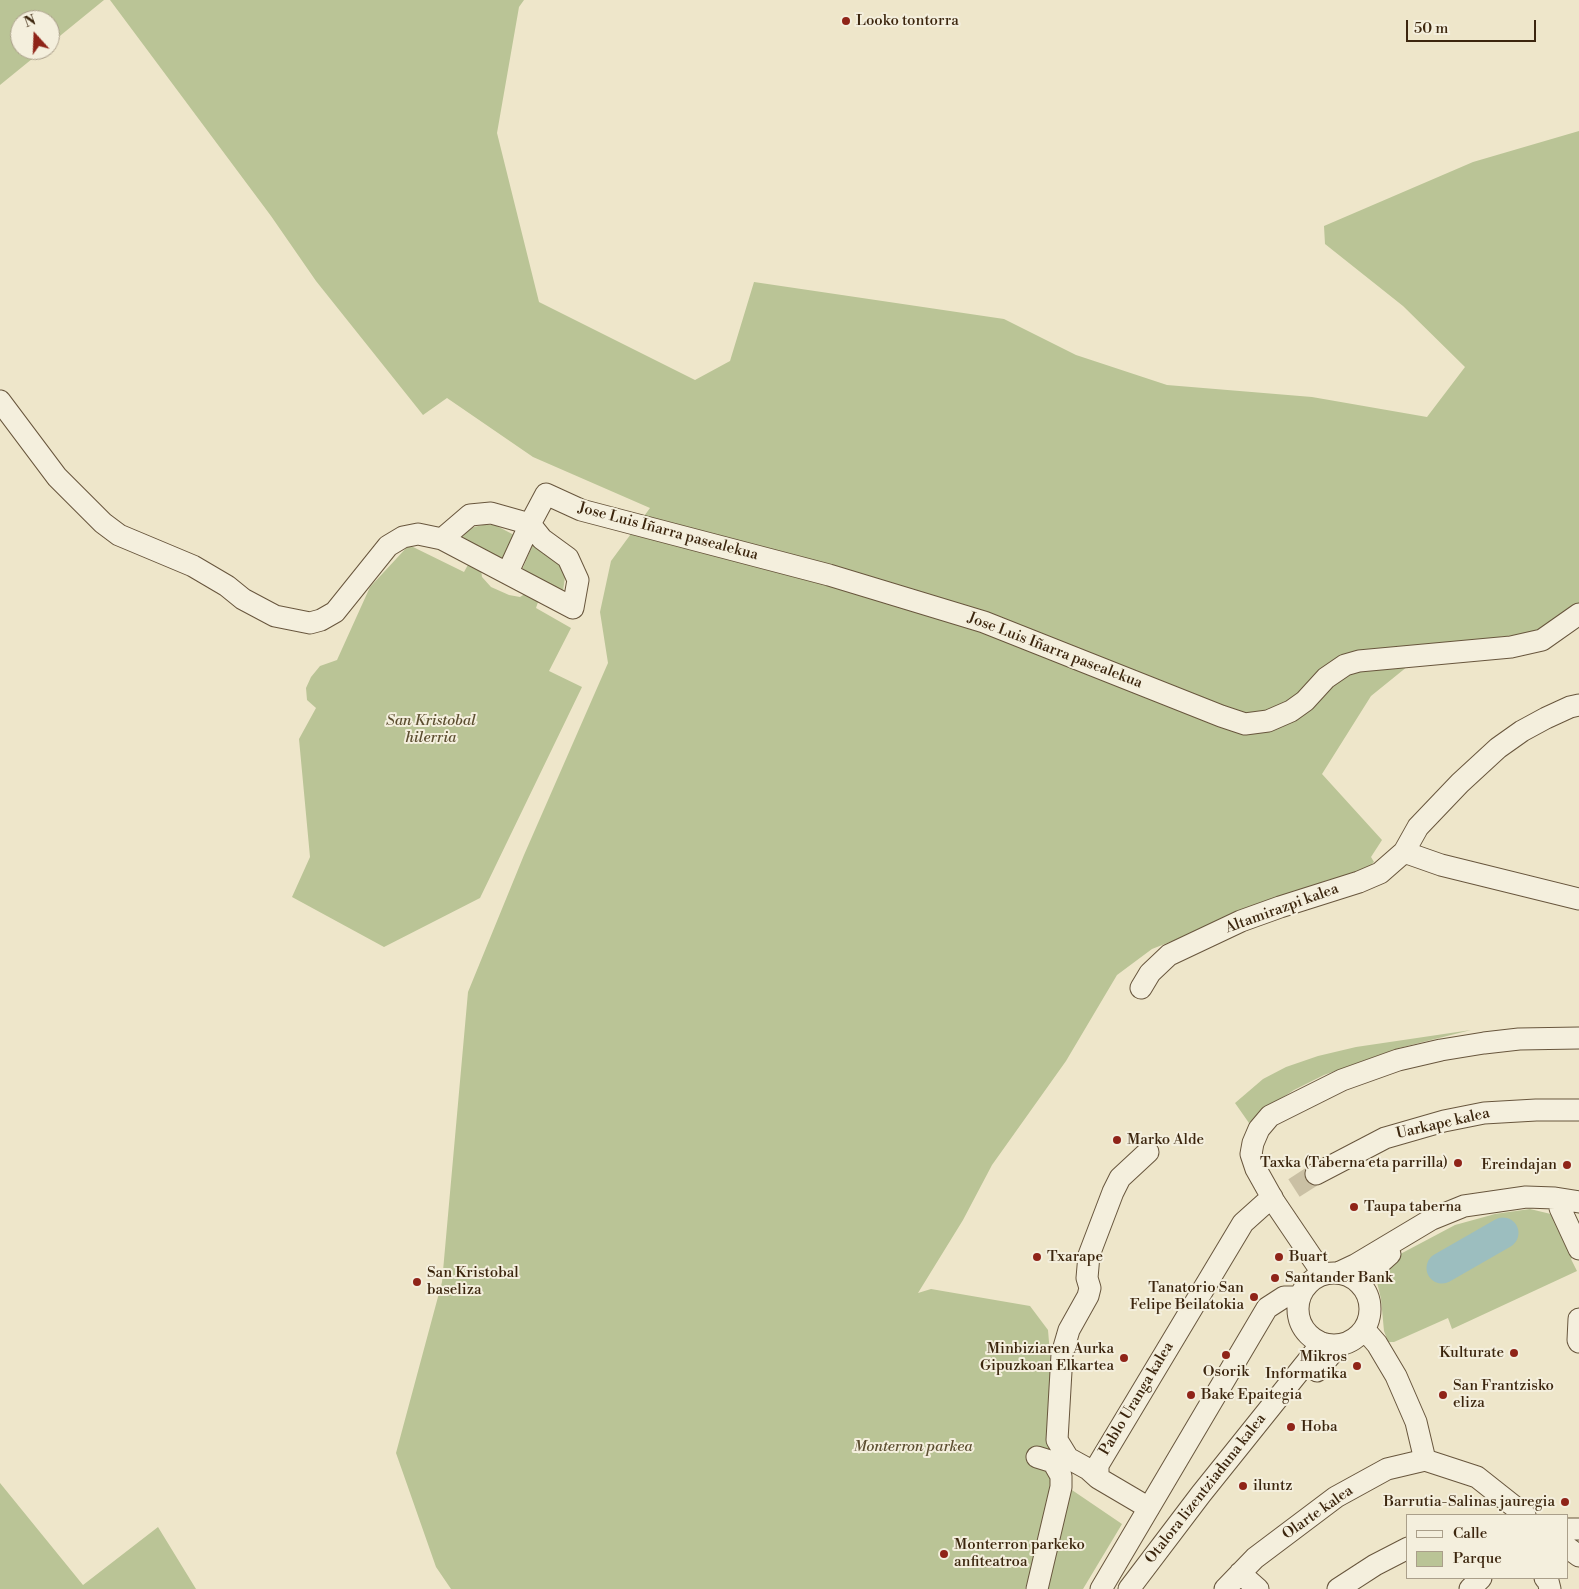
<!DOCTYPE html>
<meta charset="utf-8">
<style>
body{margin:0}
#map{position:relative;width:1579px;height:1589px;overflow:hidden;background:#eee6ca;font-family:"Libre Bodoni",serif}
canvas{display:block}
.legend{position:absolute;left:1406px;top:1514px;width:162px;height:65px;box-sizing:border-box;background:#f4efdd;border:1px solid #aa9f8a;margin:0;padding:6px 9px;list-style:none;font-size:15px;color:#3c260e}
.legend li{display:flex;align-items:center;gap:10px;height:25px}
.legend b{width:25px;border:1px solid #aa9f8a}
.north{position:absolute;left:10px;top:10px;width:50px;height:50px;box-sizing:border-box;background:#f4efdd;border:1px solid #aa9f8a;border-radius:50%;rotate:340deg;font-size:14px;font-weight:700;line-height:20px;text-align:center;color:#3c260e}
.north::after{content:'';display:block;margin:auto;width:18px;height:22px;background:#8f2418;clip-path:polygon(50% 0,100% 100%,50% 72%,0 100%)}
.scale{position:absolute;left:1406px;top:20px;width:130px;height:22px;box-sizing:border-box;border:2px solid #3c260e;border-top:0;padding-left:6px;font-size:15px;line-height:18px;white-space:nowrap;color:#3c260e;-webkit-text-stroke:4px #f4efdd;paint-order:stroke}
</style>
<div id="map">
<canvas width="1579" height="1589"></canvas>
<ul class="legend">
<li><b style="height:6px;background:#f4efdd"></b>Calle</li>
<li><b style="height:14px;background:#bac496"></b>Parque</li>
</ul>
<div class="north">N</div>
<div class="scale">50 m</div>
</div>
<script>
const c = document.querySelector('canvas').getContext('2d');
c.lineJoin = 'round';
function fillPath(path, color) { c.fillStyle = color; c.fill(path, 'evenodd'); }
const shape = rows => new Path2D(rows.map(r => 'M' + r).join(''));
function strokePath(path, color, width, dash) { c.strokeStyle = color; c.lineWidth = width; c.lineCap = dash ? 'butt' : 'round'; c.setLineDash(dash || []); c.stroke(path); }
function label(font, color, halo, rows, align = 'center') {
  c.font = font + ' "Libre Bodoni",serif'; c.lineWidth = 4; c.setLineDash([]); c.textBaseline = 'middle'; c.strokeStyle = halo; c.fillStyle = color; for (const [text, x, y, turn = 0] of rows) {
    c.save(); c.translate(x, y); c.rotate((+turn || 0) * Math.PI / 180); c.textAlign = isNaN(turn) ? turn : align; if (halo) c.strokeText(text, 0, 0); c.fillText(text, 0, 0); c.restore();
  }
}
fillPath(shape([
 [0,0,104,0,50,44,50,20,20,20,20,50,43,50,0,85],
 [110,0,524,0,519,7,497,133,539,302,695,380,730,361,754,282,1004,319,1076,355,1167,385,1312,397,1427,417,1465,367,1403,306,1325,244,1324,226,1473,162,1579,131,1579,605,1540,632,1434,645,1371,696,1322,774,1382,840,1371,857,1374,862,1365,871,1328,880,1152,949,1117,975,1066,1061,992,1165,963,1220,918,1293,931,1289,1030,1306,1048,1330,1061,1486,1025,1589,451,1589,436,1567,396,1453,442,1282,468,992,524,855,608,663,600,612,611,561,650,508,533,457,447,398,423,415,316,281,271,216],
 [483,525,495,525,516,536,503,562,462,538,466,532,474,527],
 [533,544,561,565,565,577,563,591,522,570],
 [409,545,464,572,469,563,481,569,482,577,491,587,509,595,520,597,528,592,539,599,536,608,571,628,549,671,582,687,480,898,384,947,292,897,310,857,299,739,316,708,307,700,306,688,311,677,320,666,337,660,370,587],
 [1471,1030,1399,1048,1324,1075,1294,1090,1263,1110,1249,1123,1235,1103,1263,1079,1286,1067,1318,1056,1356,1047],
 [1530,1209,1555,1215,1575,1255,1571,1259,1577,1271,1452,1329,1448,1318,1394,1342,1388,1342,1384,1331,1381,1299,1377,1282,1379,1273,1389,1260,1455,1225,1495,1214],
 [0,1483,83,1585,158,1527,196,1589,0,1589],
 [1069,1488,1122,1524,1083,1589,1043,1589]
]), '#bac496');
strokePath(shape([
 [1442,1268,1503,1233]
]), '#9cbebf', 31);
strokePath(shape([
 [1294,1188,1316,1174]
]), '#cac0a4', 21, [21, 11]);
const minor = shape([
 [0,401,57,477,103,523,119,535,193,566,227,586,243,599,275,616,310,623,321,620,335,612,388,546,403,537,418,534,442,539],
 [508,572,530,524,542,539,568,558,578,580,573,608,442,539,470,515,491,513,530,524,546,494,581,510,829,575,984,622,1221,716,1245,724,1268,721,1291,711,1305,701,1326,678,1345,665,1359,661,1511,647,1542,640,1579,614],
 [1579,705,1570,707,1546,718,1522,731,1498,748,1460,783,1418,827,1404,852,1441,865,1579,899],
 [1141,988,1150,973,1169,955,1241,921,1280,907,1359,882,1380,873,1404,852],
 [1316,1174,1385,1138,1444,1121,1484,1113,1536,1110,1579,1110],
 [1560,1208,1579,1249],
 '1298 1309a36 36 0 1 1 72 0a36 36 0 1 1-72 0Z',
 [1338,1273,1355,1265,1432,1219,1464,1206,1526,1197,1555,1198,1579,1202],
 [1323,1274,1275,1203,1256,1169,1251,1154,1253,1143,1259,1129,1270,1116,1342,1080,1398,1060,1441,1050,1484,1043,1519,1039,1579,1038],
 [1360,1283,1370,1272,1390,1254],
 [1579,1319,1578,1340,1579,1342],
 [1364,1329,1377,1344,1396,1376,1416,1422,1425,1460],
 [1317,1371,1339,1345],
 [1425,1460,1477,1477,1525,1515],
 [1098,1478,1088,1469,1068,1458,1057,1440,1062,1354,1069,1330,1088,1296,1090,1288,1087,1278,1089,1255,1113,1192,1120,1178,1148,1152],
 [1149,1508,1098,1478,1098,1465,1243,1223,1272,1197],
 [1568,1529,1579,1529],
 [1568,1548,1579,1556],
 [1240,1573,1258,1589],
 [1545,1578,1548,1581,1550,1589],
 [1037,1589,1061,1487,1061,1476,1053,1462,1037,1457],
 [1101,1589,1267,1308,1284,1297,1300,1297],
 [1129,1589,1201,1494,1322,1343],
 [1225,1589,1255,1558,1336,1497,1387,1469,1425,1460],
 [1338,1589,1375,1565,1408,1548],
 [1470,1589,1481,1578]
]);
strokePath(minor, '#68563d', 23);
strokePath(minor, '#f4efdd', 21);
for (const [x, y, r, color] of [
 [846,21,5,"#8f2418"],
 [1117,1140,5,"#8f2418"],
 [1458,1163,5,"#8f2418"],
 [1567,1165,5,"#8f2418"],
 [1354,1207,5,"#8f2418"],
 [1037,1257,5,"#8f2418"],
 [1279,1257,5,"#8f2418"],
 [1275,1278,5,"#8f2418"],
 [417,1282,5,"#8f2418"],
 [1254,1297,5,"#8f2418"],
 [1514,1353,5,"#8f2418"],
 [1226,1355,5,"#8f2418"],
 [1124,1358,5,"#8f2418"],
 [1357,1366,5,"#8f2418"],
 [1191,1395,5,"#8f2418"],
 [1443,1395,5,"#8f2418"],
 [1291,1427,5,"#8f2418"],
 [1243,1486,5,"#8f2418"],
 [1565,1502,5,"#8f2418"],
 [944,1554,5,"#8f2418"]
]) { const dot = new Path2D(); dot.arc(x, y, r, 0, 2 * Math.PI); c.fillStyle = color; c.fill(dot); strokePath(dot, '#f4efdd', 2); }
label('15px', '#3c260e', '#f4efdd', [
 ["Looko tontorra",856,21],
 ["Marko Alde",1127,1140],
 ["Taxka (Taberna eta parrilla)",1448,1163,"right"],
 ["Ereindajan",1557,1165,"right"],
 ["Taupa taberna",1364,1207],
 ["Txarape",1047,1257],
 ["Buart",1289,1257],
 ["San Kristobal",427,1273],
 ["baseliza",427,1290],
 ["Santander Bank",1285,1278],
 ["Tanatorio San",1244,1288,"right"],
 ["Felipe Beilatokia",1244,1305,"right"],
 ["Minbiziaren Aurka",1114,1349,"right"],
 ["Gipuzkoan Elkartea",1114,1366,"right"],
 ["Kulturate",1504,1353,"right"],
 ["Mikros",1347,1357,"right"],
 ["Informatika",1347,1374,"right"],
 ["Osorik",1226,1372,"center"],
 ["San Frantzisko",1453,1386],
 ["eliza",1453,1403],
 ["Bake Epaitegia",1201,1395],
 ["Hoba",1301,1427],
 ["iluntz",1253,1486],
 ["Barrutia-Salinas jauregia",1555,1502,"right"],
 ["Monterron parkeko",954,1545],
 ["anfiteatroa",954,1562]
], 'left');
label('15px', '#3c260e', '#f4efdd', [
 ["Jose Luis Iñarra pasealekua",668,532,15],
 ["Jose Luis Iñarra pasealekua",1055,651,21],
 ["Altamirazpi kalea",1282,909,-20],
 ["Uarkape kalea",1443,1124,-13],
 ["Pablo Uranga kalea",1137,1399,-59],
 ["Otalora lizentziaduna kalea",1206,1489,-52],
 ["Olarte kalea",1318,1513,-35]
]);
label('italic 15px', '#5c4e30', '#f4efdd', [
 ["San Kristobal",431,721],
 ["hilerria",431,738],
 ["Monterron parkea",913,1447]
]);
</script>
